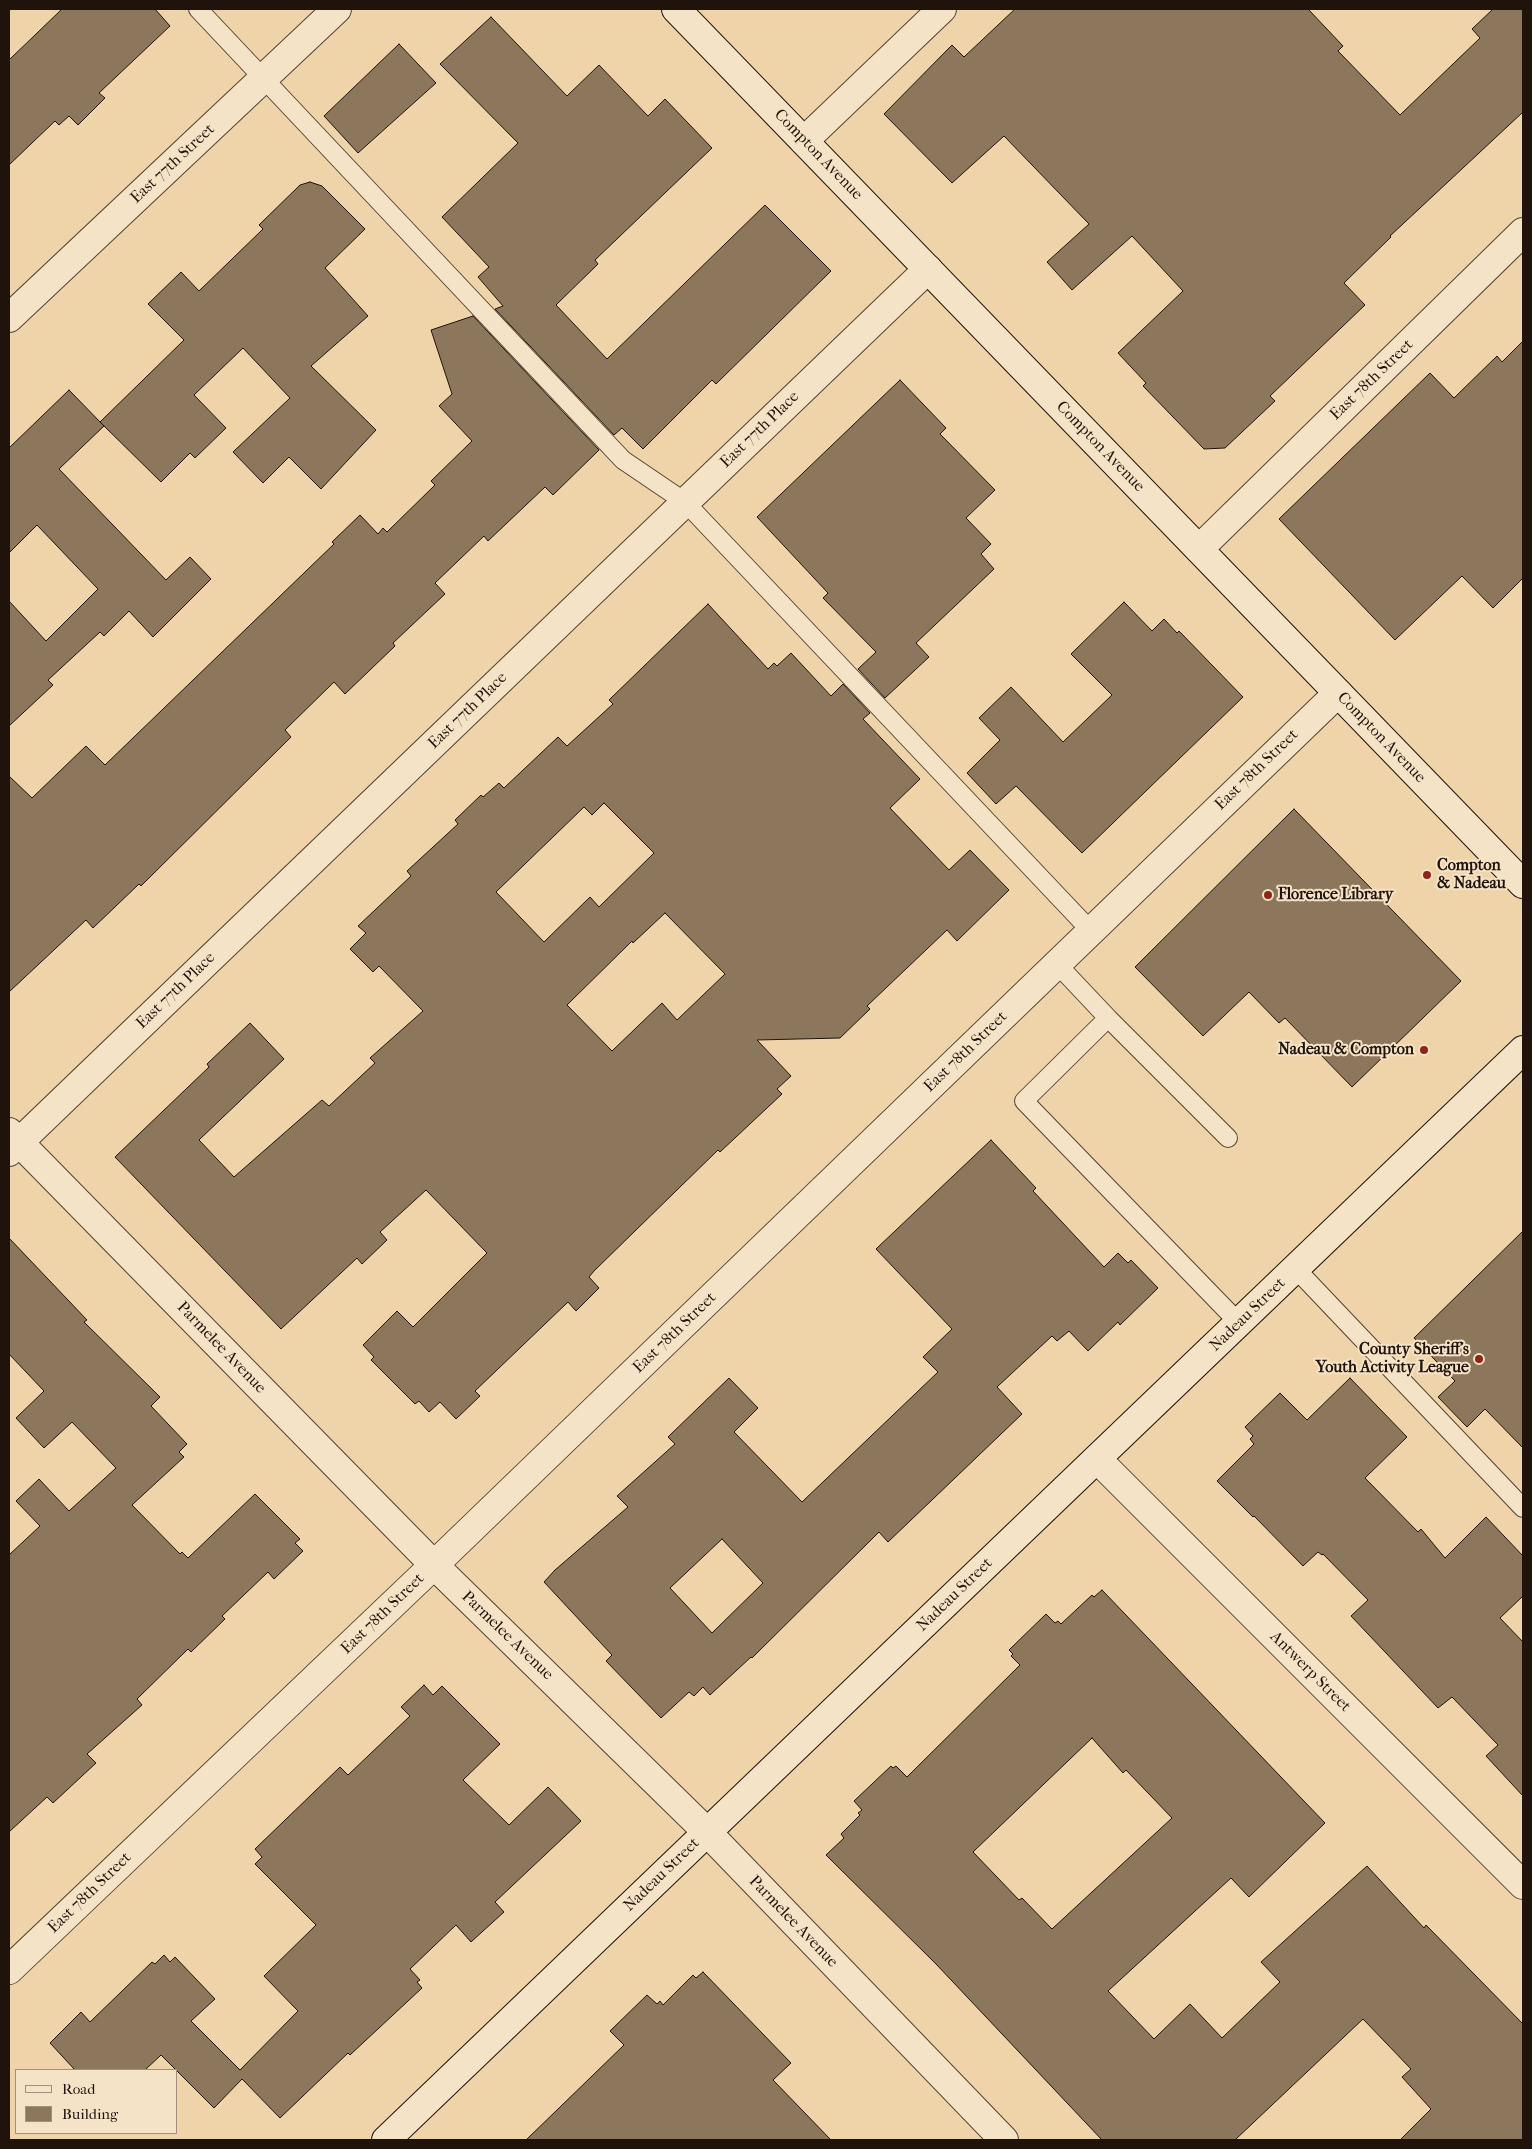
<!DOCTYPE html>
<style>
body{margin:0}
#map{position:relative;width:1532px;height:2149px;overflow:hidden;background:#f0d4a9;font-family:"IM FELL French Canon",serif}
canvas{display:block}
.frame{position:absolute;inset:0;border:10px solid #20130b;pointer-events:none}
.legend{position:absolute;left:15px;top:2069px;width:162px;height:65px;box-sizing:border-box;background:#f5e3c7;border:1px solid #a0907c;margin:0;padding:6px 9px;list-style:none;font-size:15px;color:#20130b}
.legend li{display:flex;align-items:center;gap:10px;height:25px}
.legend b{width:25px;border:1px solid #a0907c}
</style>
<div id="map">
<canvas width="1532" height="2149"></canvas>
<div class="frame"></div>
<ul class="legend">
<li><b style="height:6px;background:#f5e3c7"></b>Road</li>
<li><b style="height:14px;background:#8c775d"></b>Building</li>
</ul>
</div>
<script>
const c = document.querySelector('canvas').getContext('2d');
c.lineJoin = 'round';
function fillPath(path, color) { c.fillStyle = color; c.fill(path, 'evenodd'); }
const shape = rows => new Path2D(rows.map(r => 'M' + r).join(''));
function strokePath(path, color, width, dash) { c.strokeStyle = color; c.lineWidth = width; c.lineCap = dash ? 'butt' : 'round'; c.setLineDash(dash || []); c.stroke(path); }
function label(font, color, halo, rows, align = 'center') {
  c.font = font + ' "IM FELL French Canon",serif'; c.lineWidth = 4; c.setLineDash([]); c.textBaseline = 'middle'; c.strokeStyle = halo; c.fillStyle = color; for (const [text, x, y, turn = 0] of rows) {
    c.save(); c.translate(x, y); c.rotate((+turn || 0) * Math.PI / 180); c.textAlign = isNaN(turn) ? turn : align; if (halo) c.strokeText(text, 0, 0); c.fillText(text, 0, 0); c.restore();
  }
}
const building = shape([
 [62,9,155,9,170,26,99,93,105,98,78,125,69,116,59,125,55,121,9,165,9,60,62,9],
 [1015,9,1308,9,1343,46,1338,51,1400,115,1480,38,1472,29,1493,9,1523,9,1523,112,1390,236,1391,237,1344,283,1365,305,1270,396,1275,401,1225,448,1204,449,1143,386,1146,383,1118,353,1183,291,1132,236,1072,290,1047,262,1089,224,1004,136,952,183,884,114,952,45,964,57,1015,9],
 [491,17,567,96,599,65,648,116,665,99,712,148,595,260,598,264,556,305,607,359,765,205,831,271,716,384,712,380,643,449,622,428,614,435,495,309,503,306,478,277,489,267,442,217,518,143,440,64,491,17],
 [399,44,436,83,358,153,324,116,399,44],
 [310,182,322,186,365,229,325,268,368,316,311,366,376,430,321,489,289,457,263,483,233,452,290,398,243,348,194,395,226,428,195,458,190,453,161,482,100,422,184,340,148,304,181,272,199,291,263,229,259,225,300,185,310,182],
 [473,316,599,450,553,495,545,487,488,541,484,536,435,583,445,594,393,643,395,646,345,694,334,682,285,730,291,737,141,886,139,884,93,928,86,920,9,992,9,776,32,798,86,746,105,765,334,544,332,542,360,515,378,534,383,528,387,532,435,485,431,481,472,441,439,406,452,394,431,330,473,316],
 [1523,341,1523,578,1493,608,1462,576,1395,640,1279,519,1430,373,1454,398,1497,356,1502,362,1523,341],
 [900,380,946,428,940,434,995,490,966,518,991,544,981,554,994,569,916,643,929,657,885,698,858,669,876,652,823,598,828,593,757,517,900,380],
 [69,390,104,426,59,469,166,580,190,557,211,579,153,637,129,611,104,636,100,632,48,680,53,685,9,726,9,601,46,641,98,589,37,525,9,553,9,448,69,390],
 [1124,602,1152,631,1164,619,1177,633,1179,631,1243,697,1082,853,1016,786,996,804,967,773,1000,740,979,718,1011,687,1063,742,1112,695,1071,654,1124,602],
 [708,604,768,669,774,663,777,666,791,653,831,696,843,684,870,713,863,719,920,779,890,808,949,870,970,850,1009,890,957,941,947,930,867,1006,870,1009,840,1038,757,1040,791,1076,777,1089,782,1094,720,1152,718,1150,594,1271,589,1277,599,1288,576,1311,568,1302,475,1391,480,1396,456,1419,440,1402,429,1412,419,1401,415,1404,371,1360,374,1357,363,1345,397,1311,413,1327,487,1253,426,1190,380,1232,387,1240,362,1264,357,1258,281,1329,115,1157,209,1067,207,1064,250,1023,284,1059,199,1140,234,1177,322,1100,329,1106,375,1063,370,1058,423,1011,379,966,373,972,350,949,366,933,358,926,411,876,407,871,458,824,455,820,481,795,483,797,499,783,504,788,558,737,567,746,613,704,609,700,708,604],
 [604,803,654,853,599,907,590,897,544,942,496,892,584,807,592,815,604,803],
 [665,913,725,974,677,1020,662,1003,612,1051,567,1005,632,941,633,943,665,913],
 [1294,809,1461,981,1352,1087,1285,1018,1279,1023,1249,992,1203,1036,1135,967,1294,809],
 [991,1140,1036,1188,1033,1191,1104,1267,1118,1253,1128,1263,1131,1260,1158,1288,1120,1325,1118,1322,1088,1351,1069,1331,1057,1341,1052,1336,997,1387,1022,1414,888,1542,879,1532,752,1658,751,1657,710,1695,703,1687,694,1696,689,1692,661,1718,606,1661,612,1655,544,1582,555,1570,628,1507,617,1496,675,1444,668,1437,729,1378,758,1408,734,1432,802,1502,938,1372,923,1357,952,1329,876,1249,991,1140],
 [722,1539,763,1583,712,1633,670,1588,722,1539],
 [1523,1231,1523,1448,1485,1409,1467,1427,1438,1397,1455,1381,1414,1338,1523,1231],
 [9,1238,87,1320,84,1322,160,1397,151,1406,187,1444,179,1452,184,1457,132,1505,180,1554,182,1552,188,1558,255,1494,300,1539,295,1543,303,1551,274,1579,268,1572,222,1616,225,1619,191,1652,188,1649,137,1699,142,1705,87,1754,96,1763,53,1803,47,1797,9,1832,9,1555,40,1526,16,1501,39,1479,69,1511,116,1468,72,1422,44,1448,16,1418,44,1391,9,1354,9,1238],
 [1350,1378,1407,1437,1365,1478,1418,1532,1421,1529,1445,1558,1486,1517,1523,1556,1523,1596,1500,1618,1523,1642,1523,1796,1486,1756,1498,1745,1452,1697,1438,1708,1351,1616,1368,1600,1323,1554,1322,1555,1318,1552,1303,1566,1254,1516,1253,1517,1217,1481,1254,1444,1250,1439,1253,1436,1245,1427,1280,1393,1307,1420,1350,1378],
 [1102,1590,1325,1823,1249,1897,1231,1878,1108,1991,1154,2039,1190,2004,1222,2038,1280,1982,1261,1962,1367,1866,1424,1928,1426,1925,1523,2024,1523,2140,1400,2140,1431,2109,1402,2077,1411,2069,1363,2019,1235,2140,1102,2140,936,1964,826,1855,844,1838,841,1834,860,1815,858,1813,862,1810,854,1801,891,1766,893,1768,896,1766,907,1777,1020,1665,1011,1656,1013,1654,1009,1650,1046,1614,1055,1623,1058,1621,1061,1624,1092,1595,1094,1597,1102,1590],
 [1092,1738,1123,1773,1126,1770,1172,1818,1052,1929,1022,1898,1019,1900,973,1852,1092,1738],
 [424,1685,433,1695,442,1686,500,1744,463,1780,509,1825,548,1787,581,1821,495,1902,504,1912,471,1942,456,1925,410,1969,420,1980,417,1982,422,1988,350,2055,348,2053,280,2118,242,2079,214,2108,161,2055,145,2070,75,2070,50,2043,81,2012,90,2022,152,1962,155,1964,164,1955,170,1962,175,1957,215,1999,191,2021,240,2070,298,2011,264,1976,316,1925,255,1864,262,1857,255,1849,340,1767,348,1775,410,1716,401,1707,424,1685],
 [703,1972,791,2063,773,2080,831,2140,526,2140,624,2045,610,2031,647,1995,657,2004,660,2001,663,2005,693,1975,696,1978,703,1972]
]);
fillPath(building, '#8c775d');
strokePath(building, '#20130b', 1);
const service = shape([
 [198,9,623,460,685,502,1091,931],
 [1057,964,1108,1018,1024,1101,1239,1323],
 [1108,1018,1228,1138],
 [1296,1269,1523,1508]
]);
const minor = shape([
 [804,141,942,9],
 [9,318,337,9],
 [1199,549,1523,232],
 [9,1132,434,1565,707,1832,1004,2140],
 [9,1152,928,269],
 [1097,1459,1523,1885],
 [9,1970,434,1565,1338,693]
]);
const secondary = shape([
 [676,9,1523,884],
 [386,2140,1523,1050]
]);
strokePath(service, '#544332', 20);
strokePath(minor, '#544332', 30);
strokePath(secondary, '#20130b', 30);
strokePath(service, '#f5e3c7', 18);
strokePath(minor, '#f5e3c7', 28);
strokePath(secondary, '#f5e3c7', 28);
for (const [x, y, r, color] of [
 [1427,875,5,"#8f2418"],
 [1268,895,5,"#8f2418"],
 [1424,1050,5,"#8f2418"],
 [1479,1359,5,"#8f2418"]
]) { const dot = new Path2D(); dot.arc(x, y, r, 0, 2 * Math.PI); c.fillStyle = color; c.fill(dot); strokePath(dot, '#f5e3c7', 2); }
label('16px', '#20130b', '#f5e3c7', [
 ["Compton Avenue",818,155,46],
 ["East 77th Street",173,164,-43],
 ["East 78th Street",1372,380,-44],
 ["East 77th Place",760,430,-44],
 ["Compton Avenue",1100,447,46],
 ["East 77th Place",468,711,-44],
 ["Compton Avenue",1381,738,46],
 ["East 78th Street",1257,770,-44],
 ["East 77th Place",176,991,-44],
 ["East 78th Street",966,1052,-44],
 ["Nadeau Street",1248,1315,-44],
 ["East 78th Street",675,1333,-44],
 ["Parmelee Avenue",221,1348,46],
 ["Nadeau Street",955,1595,-44],
 ["East 78th Street",383,1614,-44],
 ["Parmelee Avenue",507,1636,44],
 ["Antwerp Street",1310,1672,45],
 ["Nadeau Street",662,1875,-44],
 ["East 78th Street",90,1893,-44],
 ["Parmelee Avenue",793,1922,46]
]);
label('bold 16px', '#20130b', '#f5e3c7', [
 ["Compton",1437,866],
 ["& Nadeau",1437,884],
 ["Florence Library",1278,895],
 ["Nadeau & Compton",1414,1050,"right"],
 ["County Sheriff's",1469,1350,"right"],
 ["Youth Activity League",1469,1368,"right"]
], 'left');
</script>
